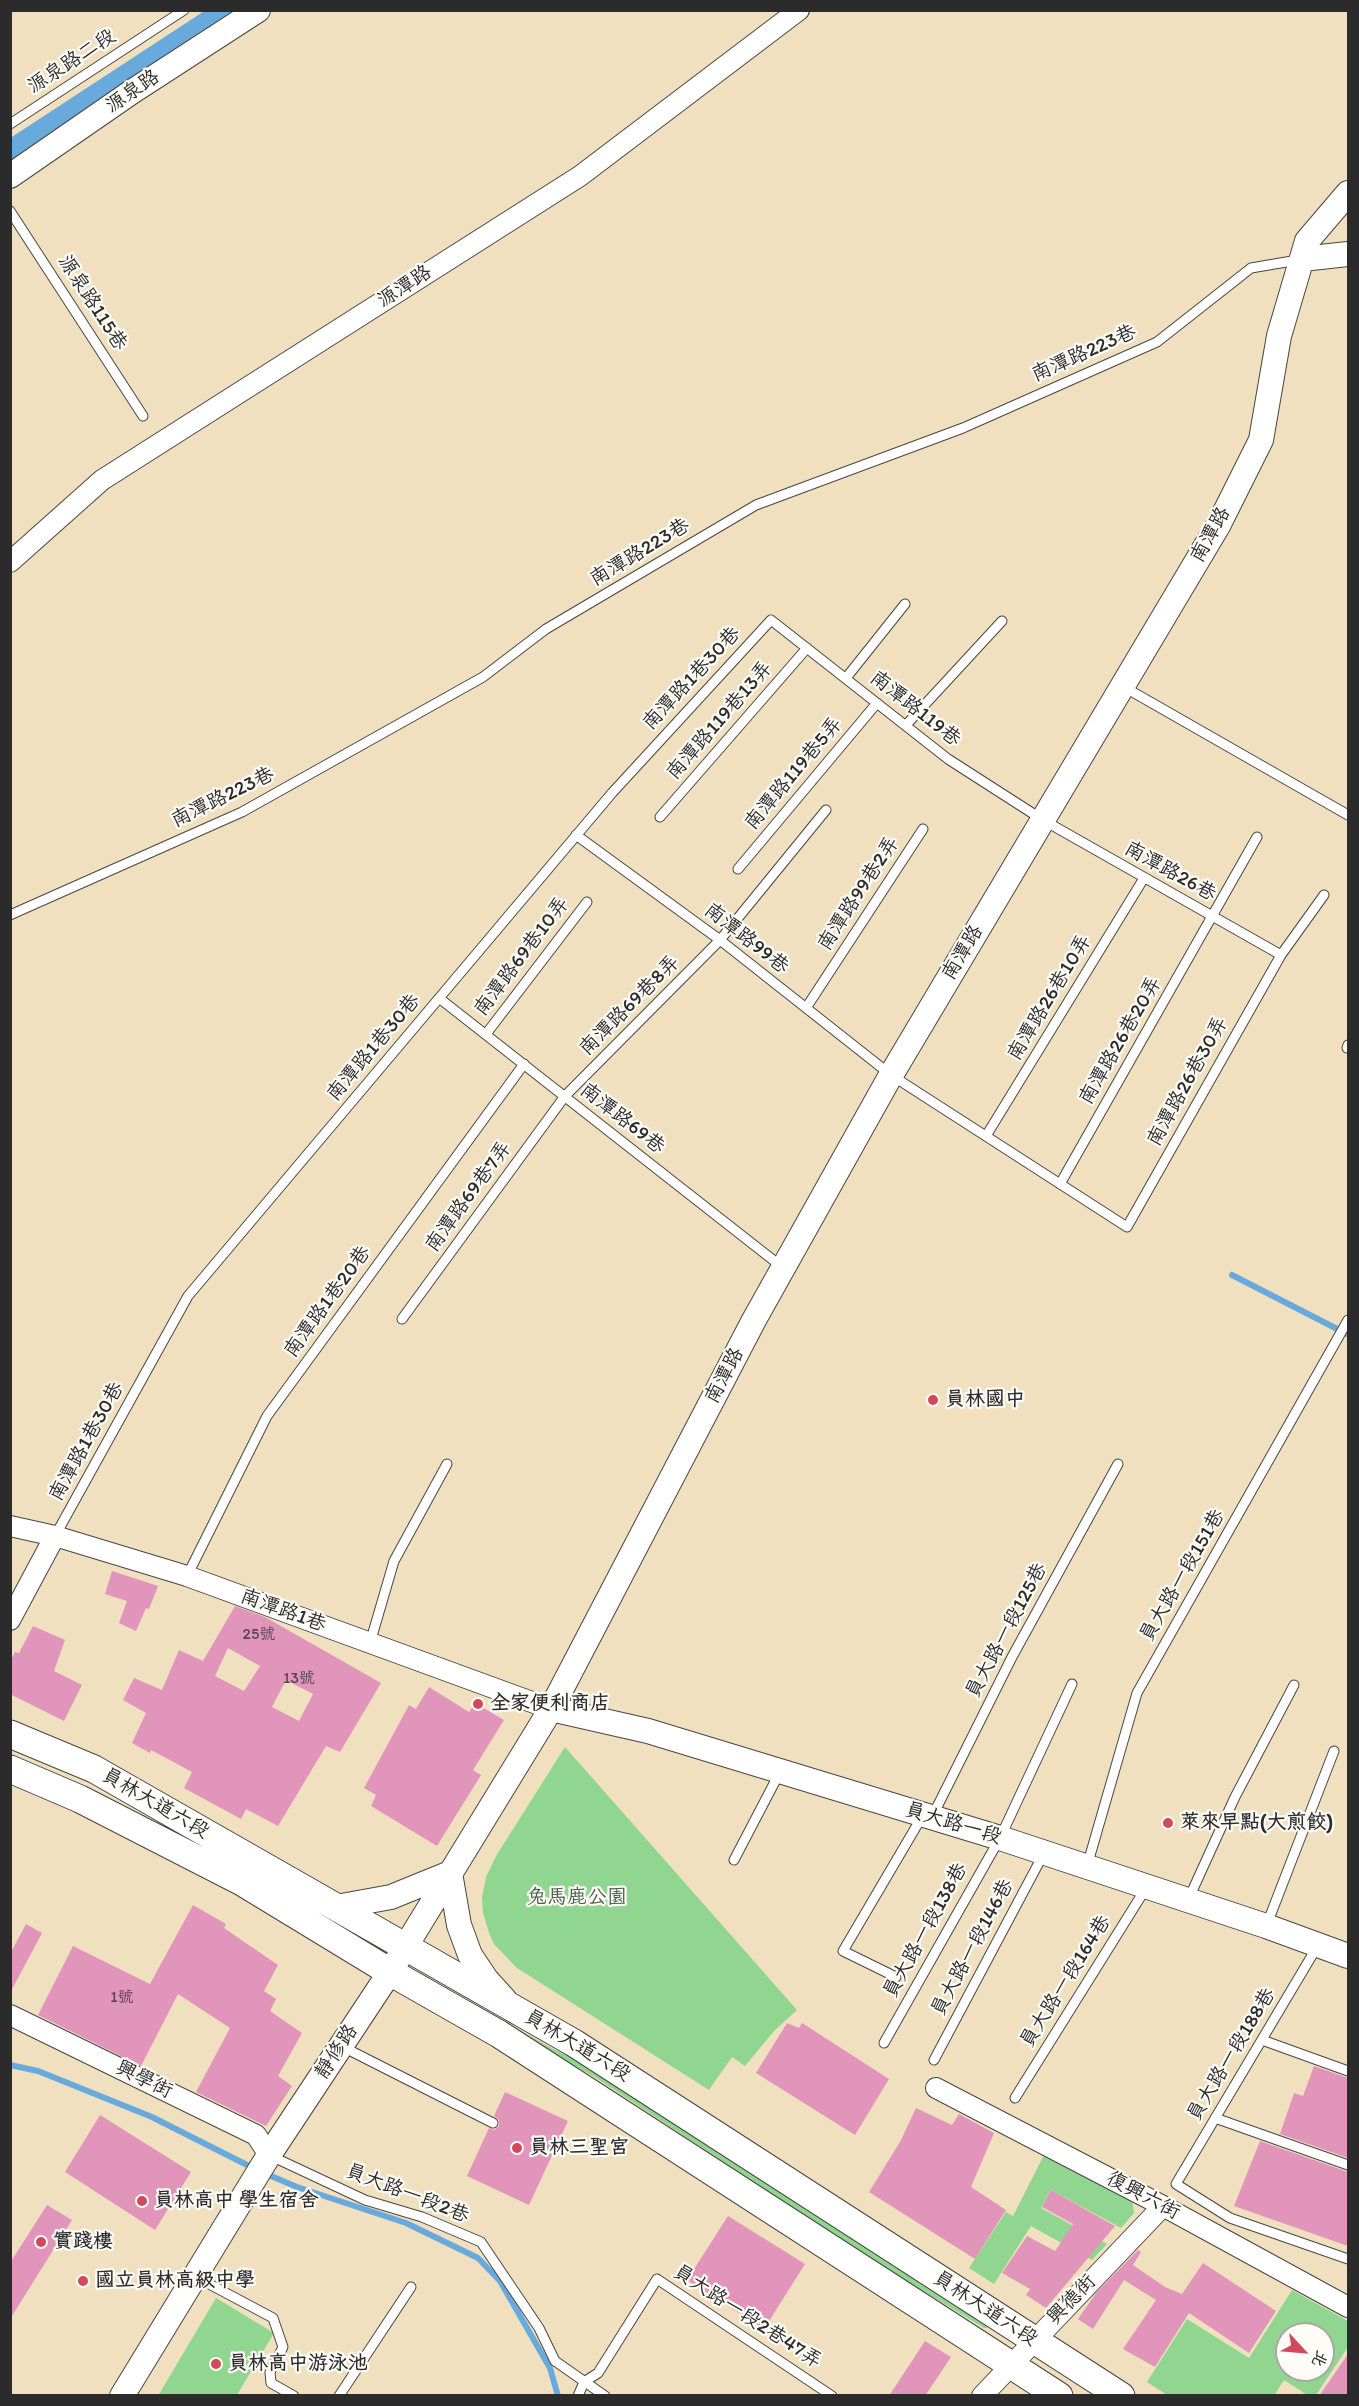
<!DOCTYPE html>
<meta charset="utf-8">
<style>
body{margin:0}
#map{position:relative;width:1359px;height:2406px;overflow:hidden;background:#f0e0c0;font-family:Itim,"LXGW WenKai TC",sans-serif}
canvas{display:block}
.frame{position:absolute;inset:0;border:12px solid #2b2b2b;pointer-events:none}
.north{position:absolute;left:1275px;top:2322px;width:60px;height:60px;box-sizing:border-box;background:#fdfcf7;border:2px solid #a9a8a5;border-radius:50%;rotate:116deg;font-size:16px;font-weight:700;line-height:24px;text-align:center;color:#2b2b2b}
.north::after{content:'';display:block;margin:auto;width:21px;height:27px;background:#d1495b;clip-path:polygon(50% 0,100% 100%,50% 72%,0 100%)}
</style>
<div id="map">
<canvas width="1359" height="2406"></canvas>
<div class="frame"></div>
<div class="north">北</div>
</div>
<script>
const c = document.querySelector('canvas').getContext('2d');
c.lineJoin = 'round';
function fillPath(path, color) { c.fillStyle = color; c.fill(path, 'evenodd'); }
const shape = rows => new Path2D(rows.map(r => 'M' + r).join(''));
function strokePath(path, color, width, dash) { c.strokeStyle = color; c.lineWidth = width; c.lineCap = dash ? 'butt' : 'round'; c.setLineDash(dash || []); c.stroke(path); }
function label(font, color, halo, rows, align = 'center') {
  c.font = font + ' Itim,"LXGW WenKai TC",sans-serif'; c.lineWidth = 4.5; c.setLineDash([]); c.textBaseline = 'middle'; c.strokeStyle = halo; c.fillStyle = color; for (const [text, x, y, turn = 0] of rows) {
    c.save(); c.translate(x, y); c.rotate((+turn || 0) * Math.PI / 180); c.textAlign = isNaN(turn) ? turn : align; if (halo) c.strokeText(text, 0, 0); c.fillText(text, 0, 0); c.restore();
  }
}
fillPath(shape([
 [565,1747,797,2010,774,2031,745,2066,732,2057,709,2090,517,1968,494,1944,489,1933,483,1913,482,1897,486,1877,496,1856],
 [438,1985,555,2050,588,2065,988,2325,987,2328,984,2328,876,2262,593,2076,456,2000],
 [1045,2153,1132,2198,1134,2213,1121,2228,1051,2190,1041,2208,1107,2244,1092,2260,1031,2226,994,2284,969,2268,1006,2212,1013,2216],
 [1292,2290,1348,2321,1348,2347,1316,2395,1307,2395,1284,2380,1274,2396,1167,2395,1147,2382,1187,2319,1249,2358],
 [1287,2334,1323,2334,1323,2370,1287,2370],
 [216,2298,274,2333,237,2395,158,2396]
]), '#90d690');
strokePath(shape([
 [1232,1275,1347,1334,1348,1332],
 [10,2065,38,2071,152,2117,255,2169],
 [264,2173,297,2187,406,2223,478,2258,500,2281,550,2368,558,2396]
]), '#68aadc', 6);
strokePath(shape([
 [10,150,224,10]
]), '#68aadc', 20);
fillPath(shape([
 [112,1571,158,1586,149,1609,146,1608,136,1631,119,1623,127,1601,105,1594],
 [235,1606,265,1617,381,1683,340,1752,326,1746,278,1826,246,1809,241,1819,184,1788,192,1772,151,1750,150,1753,132,1743,146,1713,123,1700,134,1678,162,1690,179,1650,203,1661],
 [228,1648,260,1666,244,1691,215,1676],
 [286,1680,313,1694,299,1721,272,1707],
 [33,1626,65,1640,54,1671,82,1685,64,1721,10,1694,10,1661,15,1652,19,1653],
 [429,1687,469,1712,475,1703,504,1720,473,1770,481,1775,437,1846,371,1806,376,1795,364,1788,409,1705,416,1709],
 [193,1905,226,1924,224,1928,278,1965,264,1991,276,1999,270,2011,302,2033,278,2076,292,2086,266,2126,196,2092,230,2028,178,1994,141,2066,38,2015,73,1946,150,1984],
 [26,1924,42,1933,10,1993,10,1954],
 [787,2023,799,2028,802,2023,889,2079,855,2135,756,2073],
 [1314,2066,1348,2078,1348,2158,1280,2134,1294,2093,1303,2096],
 [505,2092,568,2121,529,2205,467,2176,489,2128,494,2130,499,2126,499,2120,494,2116],
 [916,2108,952,2125,959,2114,994,2133,971,2187,1006,2210,975,2259,869,2192,900,2142],
 [100,2115,191,2172,155,2230,65,2172],
 [1260,2141,1348,2172,1348,2246,1234,2206],
 [1051,2190,1115,2226,1046,2308,1026,2295,1030,2289,1002,2273,1027,2236,1055,2251,1073,2224,1042,2207],
 [47,2205,72,2220,10,2319,10,2263],
 [728,2216,805,2264,764,2329,687,2280],
 [1138,2250,1141,2252,1133,2265,1165,2287,1182,2294,1203,2263,1276,2311,1249,2353,1189,2313,1155,2367,1123,2349,1156,2300,1124,2280,1093,2329,1078,2319,1096,2293],
 [925,2341,951,2357,925,2396,889,2396],
 [1348,2354,1348,2396,1319,2396]
]), '#e295ba');
const service = shape([
 [10,124,184,10],
 [10,211,143,416],
 [846,678,905,604],
 [1124,687,1348,815],
 [906,725,1002,621],
 [660,817,807,648],
 [576,835,720,940,891,1075,1127,1227,1281,955,1324,895],
 [738,869,877,703],
 [10,915,242,812,483,677,546,629,756,505,963,428,1157,342,1251,268,1298,260],
 [439,998,782,1267],
 [806,1008,923,829],
 [486,1034,587,902],
 [1347,1048,1348,1045],
 [986,1136,1144,878],
 [1060,1184,1257,837],
 [402,1319,565,1096,720,940,826,810],
 [55,1536,188,1296,612,793,771,620,948,759,1043,820,1281,955],
 [187,1576,267,1416,524,1064],
 [370,1643,394,1561,447,1464],
 [932,1817,1012,1657,1118,1464],
 [734,1860,780,1772],
 [1087,1866,1137,1693,1348,1320],
 [1189,1898,1235,1797,1294,1685],
 [1267,1924,1334,1751],
 [1317,1947,1176,2184,1230,2218,1348,2259],
 [896,1977,843,1951,923,1815],
 [1262,2040,1348,2071],
 [884,2043,1000,1838,1072,1684],
 [343,2047,493,2123],
 [934,2060,1043,1855],
 [1015,2098,1146,1888],
 [1215,2118,1348,2165],
 [271,2156,365,2200,422,2217,481,2242,539,2328,555,2361,605,2396],
 [196,2277,273,2318,283,2347,270,2372,271,2383,294,2396],
 [339,2396,411,2287],
 [578,2396,584,2382,598,2373,657,2279,832,2396]
]);
const minor = shape([
 [10,562,102,480,580,176,799,10],
 [10,1526,55,1536,187,1576,551,1709],
 [10,1620,55,1536],
 [10,2015,256,2135,269,2155],
 [936,2088,1163,2206,1348,2307],
 [982,2396,1163,2206]
]);
const tertiary = shape([
 [10,176,133,91,258,10],
 [1302,259,1348,254],
 [551,1709,648,1731,1000,1838,1266,1926,1348,1956],
 [336,1907,391,1897,450,1873,459,1925,470,1955,486,1979,505,2000],
 [122,2396,269,2155,390,1972,551,1709,754,1320,891,1075,1219,524,1261,440,1279,336,1307,241,1348,193]
]);
const secondary = shape([
 [10,1734,94,1769,574,2043,1121,2396],
 [10,1769,80,1799,242,1882,390,1972,499,2034,1059,2396]
]);
strokePath(service, '#494641', 11);
strokePath(minor, '#494641', 22);
strokePath(tertiary, '#494641', 26);
strokePath(secondary, '#494641', 29);
strokePath(service, '#fff', 9);
strokePath(minor, '#fff', 20);
strokePath(tertiary, '#fff', 24);
strokePath(secondary, '#fff', 27);
for (const [x, y, r, color] of [
 [933,1400,6,"#d1495b"],
 [478,1704,6,"#d1495b"],
 [1168,1823,6,"#d1495b"],
 [517,2148,6,"#d1495b"],
 [142,2201,6,"#d1495b"],
 [41,2242,6,"#d1495b"],
 [83,2281,6,"#d1495b"],
 [216,2364,6,"#d1495b"]
]) { const dot = new Path2D(); dot.arc(x, y, r, 0, 2 * Math.PI); c.fillStyle = color; c.fill(dot); strokePath(dot, '#fdfcf7', 2); }
label('16px', '#59464f', null, [
 ["25號",259,1635],
 ["13號",299,1679],
 ["1號",122,1998]
]);
label('20px', '#2b2b2b', '#fdfcf7', [
 ["源泉路二段",72,62,-33],
 ["源泉路",133,92,-34],
 ["源潭路",405,287,-33],
 ["源泉路115巷",92,303,57],
 ["南潭路223巷",1084,354,-24],
 ["南潭路",1211,535,-61],
 ["南潭路223巷",640,553,-31],
 ["南潭路1巷30巷",692,679,-47],
 ["南潭路119巷",915,709,38],
 ["南潭路119巷13弄",720,721,-49],
 ["南潭路119巷5弄",794,774,-50],
 ["南潭路223巷",223,798,-26],
 ["南潭路26巷",1170,872,29],
 ["南潭路99巷2弄",859,894,-57],
 ["南潭路99巷",746,939,38],
 ["南潭路",963,953,-59],
 ["南潭路69巷10弄",522,957,-53],
 ["南潭路26巷10弄",1050,998,-59],
 ["南潭路69巷8弄",630,1006,-45],
 ["南潭路26巷20弄",1121,1041,-60],
 ["南潭路1巷30巷",374,1048,-50],
 ["南潭路26巷30弄",1188,1082,-61],
 ["南潭路69巷",622,1119,38],
 ["南潭路69巷7弄",469,1197,-54],
 ["南潭路1巷20巷",328,1302,-54],
 ["南潭路",725,1376,-62],
 ["南潭路1巷30巷",87,1442,-61],
 ["員大路一段151巷",1183,1576,-60],
 ["南潭路1巷",283,1611,20],
 ["員大路一段125巷",1007,1631,-62],
 ["員林大道六段",155,1804,30],
 ["員大路一段",953,1824,17],
 ["員大路一段138巷",926,1931,-61],
 ["員大路一段146巷",973,1948,-62],
 ["員大路一段164巷",1066,1982,-58],
 ["員林大道六段",577,2046,31],
 ["靜修路",337,2052,-57],
 ["員大路一段188巷",1232,2055,-59],
 ["興學街",144,2080,26],
 ["員大路一段2巷",407,2194,21],
 ["復興六街",1143,2196,28],
 ["興德街",1072,2300,-46],
 ["員林大道六段",985,2309,33],
 ["員大路一段2巷47弄",747,2317,33]
]);
label('bold 20px', '#2b2b2b', '#fdfcf7', [
 ["員林國中",945,1400],
 ["全家便利商店",490,1704],
 ["萊來早點(大煎餃)",1180,1823],
 ["員林三聖宮",529,2148],
 ["員林高中 學生宿舍",154,2201],
 ["實踐樓",53,2242],
 ["國立員林高級中學",95,2281],
 ["員林高中游泳池",228,2364]
], 'left');
label('20px', '#495e49', '#fdfcf7', [
 ["兔馬鹿公園",577,1898]
]);
</script>
